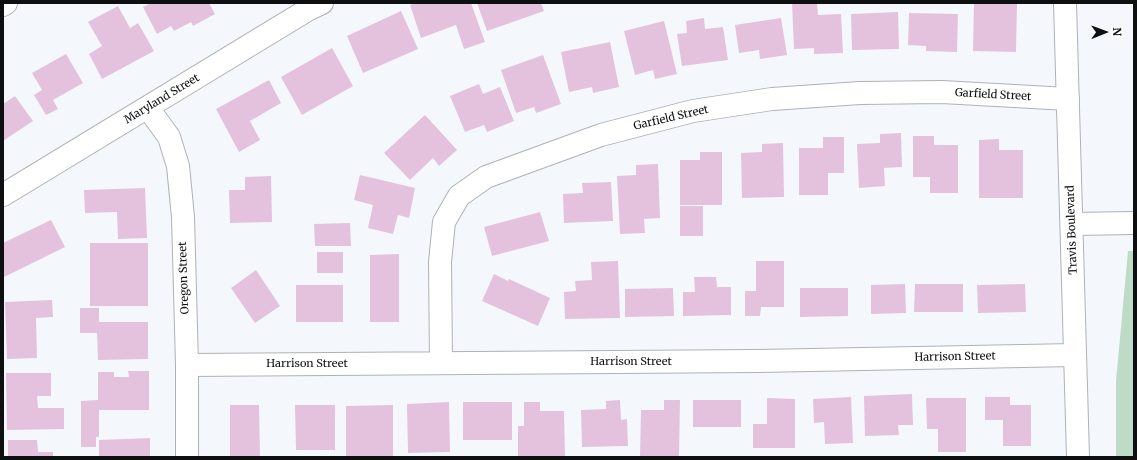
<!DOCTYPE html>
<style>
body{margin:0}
#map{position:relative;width:1137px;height:460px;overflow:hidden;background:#f4f8fd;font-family:Merriweather,serif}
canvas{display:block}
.frame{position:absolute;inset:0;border:4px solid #0d0f10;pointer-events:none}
.north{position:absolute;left:1085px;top:12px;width:40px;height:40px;-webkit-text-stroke:3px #fff;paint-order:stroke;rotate:89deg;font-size:11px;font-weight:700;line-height:16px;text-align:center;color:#0d0f10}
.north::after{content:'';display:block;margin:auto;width:14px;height:18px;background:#0d0f10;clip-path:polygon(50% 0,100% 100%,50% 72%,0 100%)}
</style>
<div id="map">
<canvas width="1137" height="460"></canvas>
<div class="frame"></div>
<div class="north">N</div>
</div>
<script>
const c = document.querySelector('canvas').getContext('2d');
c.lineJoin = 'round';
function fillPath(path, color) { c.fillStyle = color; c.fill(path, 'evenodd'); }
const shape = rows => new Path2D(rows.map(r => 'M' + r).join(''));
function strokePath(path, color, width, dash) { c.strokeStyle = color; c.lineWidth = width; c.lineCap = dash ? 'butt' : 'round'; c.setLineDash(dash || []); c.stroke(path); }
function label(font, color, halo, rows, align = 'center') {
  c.font = font + ' Merriweather,serif'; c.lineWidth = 3; c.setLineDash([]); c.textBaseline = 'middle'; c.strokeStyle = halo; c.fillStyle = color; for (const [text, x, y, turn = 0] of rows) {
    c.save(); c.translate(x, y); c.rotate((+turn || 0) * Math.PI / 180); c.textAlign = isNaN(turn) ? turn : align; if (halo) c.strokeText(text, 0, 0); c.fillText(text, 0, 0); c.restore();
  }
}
fillPath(shape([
 [1128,251,1134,251,1134,457,1116,457,1116,381]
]), '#bedbc7');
fillPath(shape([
 [151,3,209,3,215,14,193,26,191,22,174,31,171,26,157,34,143,7],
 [416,3,471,3,485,42,464,49,456,25,421,38,410,5],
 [477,3,541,3,544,11,487,31],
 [792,3,817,3,818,15,841,14,843,53,814,54,814,48,794,49],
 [974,3,1017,3,1016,52,973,51],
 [118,6,130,28,138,23,154,51,102,79,89,54,102,46,88,22],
 [401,11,418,49,363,73,347,36],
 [898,12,899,49,852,50,851,14],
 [909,13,958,14,957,52,926,51,926,46,908,45],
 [704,18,705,29,723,27,728,60,682,66,677,34,687,33,686,21],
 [781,18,787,55,760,59,759,50,739,53,735,25],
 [664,21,677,74,655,79,653,70,635,75,624,31],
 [610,42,619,87,593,93,592,87,569,92,561,52],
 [332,48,353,86,302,115,281,77],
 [66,54,83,83,53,100,58,109,46,115,34,95,42,90,32,73],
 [543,55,561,104,536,113,534,107,516,113,501,70],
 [269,80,281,103,250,121,260,140,239,152,216,109],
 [479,84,483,94,500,87,514,121,487,132,484,125,465,132,450,96],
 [15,96,33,121,3,141,3,104],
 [425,115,457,150,439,166,433,158,410,180,384,153],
 [901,133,902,167,884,168,885,186,859,188,857,144,880,143,880,134],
 [913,136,934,136,934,145,958,145,958,193,930,193,930,177,913,177],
 [823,137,844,137,844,173,828,173,828,195,799,195,799,148,823,148],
 [999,139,999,150,1023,150,1023,198,979,198,979,140],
 [783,143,784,197,742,198,741,153,762,152,762,144],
 [700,152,722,152,722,205,680,205,680,160,700,160],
 [658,164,660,218,644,219,645,233,620,234,617,176,636,175,636,165],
 [360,175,415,188,409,218,398,215,393,234,368,228,373,205,354,200],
 [271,176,272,222,230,223,229,190,245,190,245,177],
 [611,182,613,221,564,223,563,194,583,193,582,183],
 [145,188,147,238,118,239,117,212,85,213,84,190],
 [680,206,703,206,703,236,680,236],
 [540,212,549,241,492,256,484,227],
 [51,220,65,247,4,277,3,243],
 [350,223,351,246,315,246,314,224],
 [90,243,148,243,148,306,90,306],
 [317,252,343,252,343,273,317,273],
 [399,254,399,322,370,322,370,255],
 [618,261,620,318,565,319,564,292,576,291,575,281,592,280,591,262],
 [756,261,784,261,784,307,761,307,760,316,745,316,745,291,756,291],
 [256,270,280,306,255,323,231,288],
 [494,274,508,281,509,279,550,298,538,326,482,301],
 [694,277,716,277,717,287,731,287,731,315,683,316,683,292,695,292],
 [905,284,906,313,871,314,871,285],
 [915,284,963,284,963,312,914,312],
 [1025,284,1026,312,978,313,977,285],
 [296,285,343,285,343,322,296,322],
 [673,288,674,316,625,317,625,289],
 [800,288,848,288,848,316,800,317],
 [52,300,53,317,36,318,37,358,7,359,5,302],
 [80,308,99,308,99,322,148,322,148,359,98,360,97,333,80,333],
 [128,371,149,371,149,410,99,410,99,437,96,437,96,447,81,447,81,401,98,400,98,372,114,372,114,377,129,377],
 [6,373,51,373,51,396,37,396,38,408,64,408,64,429,7,430],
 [912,394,913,425,898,425,899,435,865,436,864,396],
 [851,397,853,443,825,444,824,422,814,423,813,399],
 [985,397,1010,397,1010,405,1031,405,1031,446,1003,446,1003,420,985,420],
 [767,398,795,399,795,448,753,448,753,424,767,424],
 [926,398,966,398,966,452,938,452,938,429,927,429],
 [620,400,621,420,627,419,628,446,582,447,581,410,606,409,606,401],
 [664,400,680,400,679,456,640,457,641,410,664,410],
 [693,400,741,400,741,427,693,427],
 [449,402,450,452,408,453,407,404],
 [463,402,512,402,512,440,463,440],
 [524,402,540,402,540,411,564,411,565,457,518,457,518,426,524,426],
 [230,405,259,405,260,457,230,457],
 [295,405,335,405,335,450,296,450],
 [393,405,393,457,346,457,346,406],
 [150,438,150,457,99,457,99,440],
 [8,440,37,440,38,452,53,452,53,457,8,457]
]), '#e4c2dd');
const minor = shape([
 [3,5,6,3],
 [148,108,169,137,178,166,183,217,187,365,187,457],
 [3,195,309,9,322,3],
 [1072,224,1134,223],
 [441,363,440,262,444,222,459,196,486,177,601,135,693,111,772,99,860,93,942,92,1068,99],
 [187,365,758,361,1075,355]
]);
const major = shape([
 [1065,3,1078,457]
]);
strokePath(minor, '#aeb2b7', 24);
strokePath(major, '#aeb2b7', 24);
strokePath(minor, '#fff', 22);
strokePath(major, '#fff', 22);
label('11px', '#0d0f10', '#fff', [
 ["Garfield Street",993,95,3],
 ["Maryland Street",162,99,-31],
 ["Garfield Street",671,118,-13],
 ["Travis Boulevard",1072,230,-92],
 ["Oregon Street",184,278,-92],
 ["Harrison Street",955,357,-1],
 ["Harrison Street",631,362],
 ["Harrison Street",307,364]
]);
</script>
